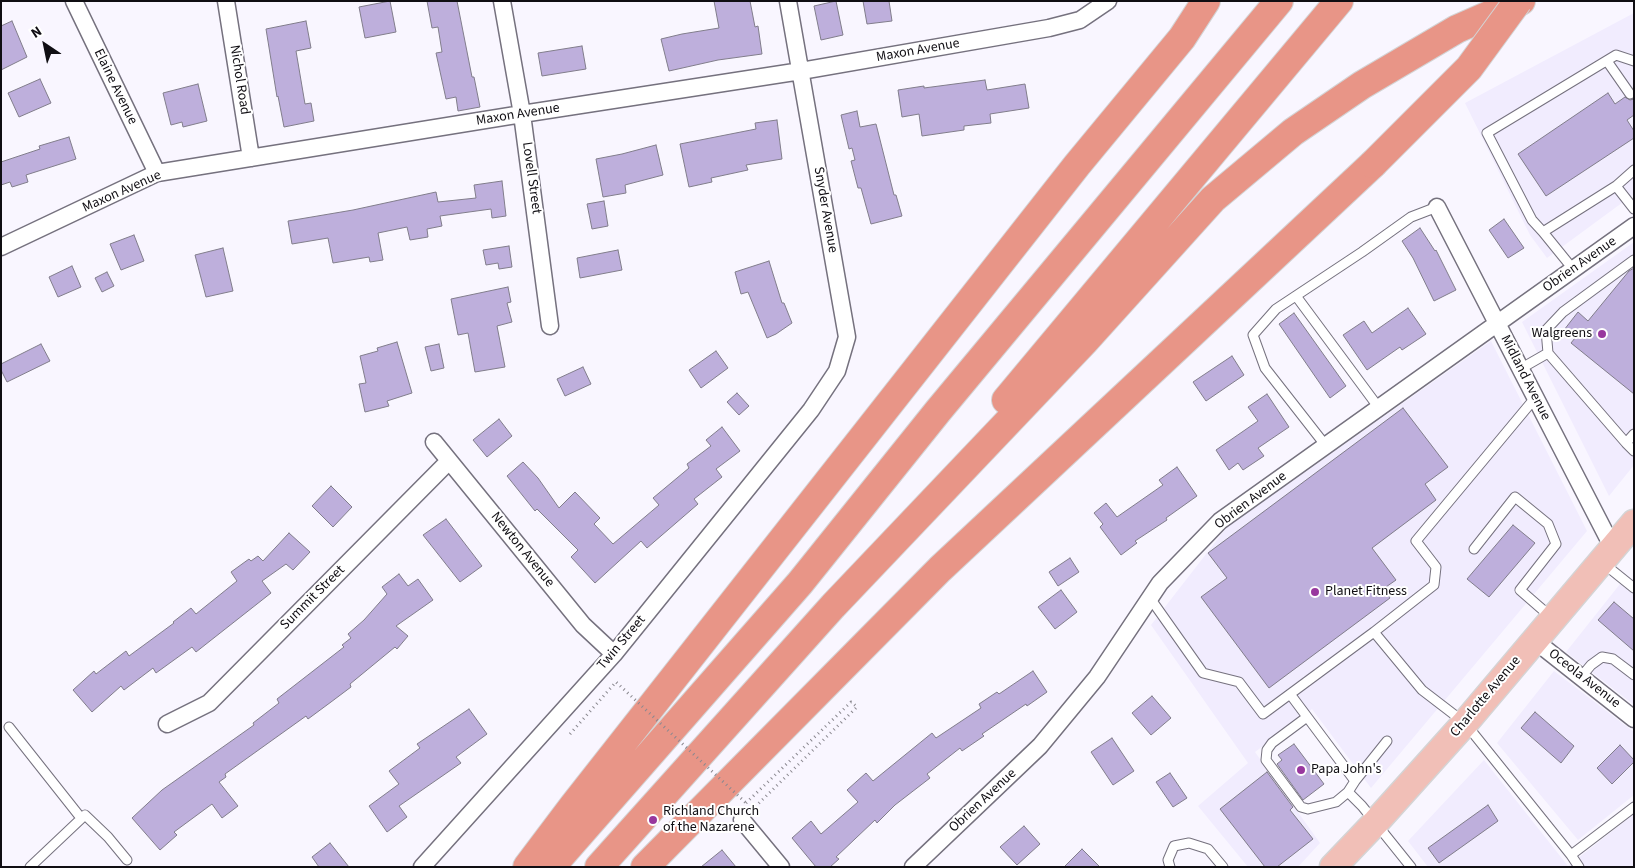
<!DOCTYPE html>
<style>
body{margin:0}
#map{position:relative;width:1635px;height:868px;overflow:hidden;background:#f9f6ff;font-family:"Source Sans 3",sans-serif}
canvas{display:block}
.frame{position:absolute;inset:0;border:2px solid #100e13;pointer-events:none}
.north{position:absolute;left:20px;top:20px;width:50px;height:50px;-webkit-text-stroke:4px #fff;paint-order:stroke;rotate:326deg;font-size:14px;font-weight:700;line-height:20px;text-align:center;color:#100e13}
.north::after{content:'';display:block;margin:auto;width:18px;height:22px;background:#100e13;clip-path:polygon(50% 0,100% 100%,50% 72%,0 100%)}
</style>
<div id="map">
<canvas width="1635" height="868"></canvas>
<div class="frame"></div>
<div class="north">N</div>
</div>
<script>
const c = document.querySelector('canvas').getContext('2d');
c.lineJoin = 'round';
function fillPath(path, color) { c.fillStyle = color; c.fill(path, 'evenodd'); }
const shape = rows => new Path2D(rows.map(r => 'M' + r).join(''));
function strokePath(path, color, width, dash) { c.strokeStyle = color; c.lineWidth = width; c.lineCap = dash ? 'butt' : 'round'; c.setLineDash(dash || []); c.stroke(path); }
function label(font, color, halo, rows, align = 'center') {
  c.font = font + ' "Source Sans 3",sans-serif'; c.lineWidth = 4; c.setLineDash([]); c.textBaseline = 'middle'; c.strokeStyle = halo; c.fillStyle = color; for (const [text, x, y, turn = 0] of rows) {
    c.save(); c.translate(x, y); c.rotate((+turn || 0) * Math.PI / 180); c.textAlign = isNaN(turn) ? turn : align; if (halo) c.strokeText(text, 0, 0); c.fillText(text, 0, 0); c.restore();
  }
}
fillPath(shape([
 [1634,13,1634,194,1547,258,1530,235,1465,103],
 [1634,242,1634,465,1609,496,1522,322],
 [1491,341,1587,531,1371,788,1312,709,1255,752,1320,843,1298,867,1248,867,1198,806,1248,763,1151,625,1227,527],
 [1620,584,1634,594,1634,705,1566,652],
 [1554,671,1634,732,1634,795,1578,840,1497,743],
 [1484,760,1568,866,1634,814,1634,867,1428,867,1408,841]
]), '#f1ecfe');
const building = shape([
 [390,1,396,32,365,38,359,7,390,1],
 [427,1,457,1,472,77,474,77,480,107,458,111,456,97,446,99,436,53,442,52,438,27,432,28,427,1],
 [714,1,750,1,755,27,758,26,762,54,718,60,669,71,661,39,682,34,719,28,714,1],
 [836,1,843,35,821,40,814,6,836,1],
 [863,1,889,1,892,21,867,24,863,1],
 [12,21,27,57,1,70,1,26,12,21],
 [306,21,311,48,296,51,305,104,311,103,314,121,284,127,278,96,277,97,266,29,306,21],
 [582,46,586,69,542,76,538,53,582,46],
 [40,79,51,103,19,117,8,93,40,79],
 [985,80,987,90,1025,84,1029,108,990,114,991,123,964,126,964,130,922,136,919,114,902,117,898,90,924,86,924,88,985,80],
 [198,84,207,121,183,127,182,122,171,125,163,93,198,84],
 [1608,93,1615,104,1625,97,1630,100,1634,99,1634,115,1627,120,1634,131,1634,138,1546,196,1518,154,1608,93],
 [857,111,860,127,876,124,894,195,896,195,902,216,871,224,861,188,858,188,851,161,855,160,852,148,849,149,841,115,857,111],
 [777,120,782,159,746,165,748,170,711,178,712,182,689,187,680,144,756,129,755,123,777,120],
 [69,137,76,159,26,175,28,182,12,187,10,182,1,185,1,162,40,149,39,146,69,137],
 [656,145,663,175,625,185,626,193,603,197,596,159,622,154,656,145],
 [502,181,506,216,492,218,491,209,440,216,442,226,427,229,428,237,410,240,407,227,378,233,383,260,370,262,369,257,333,263,328,238,292,244,288,221,353,210,436,192,438,202,476,198,474,185,502,181],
 [604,201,608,226,592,229,587,204,604,201],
 [1504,219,1524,248,1508,258,1489,230,1504,219],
 [1420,228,1435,251,1436,250,1456,290,1434,301,1413,258,1402,241,1420,228],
 [134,235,144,261,121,270,110,244,134,235],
 [509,246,512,267,499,269,498,263,486,265,483,250,509,246],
 [223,248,233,291,206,297,195,255,223,248],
 [618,250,622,270,580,278,577,258,618,250],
 [769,261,782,303,784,303,792,323,776,334,767,338,748,292,741,294,735,272,769,261],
 [72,266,81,287,58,297,49,277,72,266],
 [1634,268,1634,394,1571,343,1575,338,1564,330,1578,312,1588,321,1629,271,1634,268],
 [107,272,114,286,102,292,95,278,107,272],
 [508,287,511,302,507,303,512,322,497,326,505,367,475,372,468,333,458,335,451,299,508,287],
 [1408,308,1426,334,1402,350,1400,347,1367,370,1343,335,1364,321,1372,333,1408,308],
 [1294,313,1346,386,1330,398,1279,324,1294,313],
 [397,342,412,393,387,401,389,406,365,412,359,384,366,383,360,356,378,351,377,348,397,342],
 [41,344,50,361,7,382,1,370,1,364,41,344],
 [439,344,444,368,431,371,425,347,439,344],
 [716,351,728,368,701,388,689,370,716,351],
 [1232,356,1244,375,1206,401,1193,382,1232,356],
 [583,367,591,384,565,396,557,379,583,367],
 [737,393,749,406,739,415,727,402,737,393],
 [1267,394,1289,427,1258,448,1264,456,1243,470,1238,463,1229,470,1216,450,1258,421,1248,407,1267,394],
 [1403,408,1448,467,1425,484,1436,500,1372,548,1396,580,1383,589,1390,598,1269,688,1201,597,1227,578,1208,553,1403,408],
 [499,419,512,436,487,457,473,440,499,419],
 [722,427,740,451,716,469,722,477,694,499,698,504,647,548,641,541,595,583,571,557,578,550,537,509,535,511,507,476,523,462,538,478,559,508,575,492,600,518,594,524,613,544,659,505,653,498,689,468,687,464,711,446,706,440,722,427],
 [1177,467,1197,496,1166,518,1167,520,1135,541,1137,543,1121,555,1100,527,1103,524,1094,513,1106,503,1117,517,1163,485,1159,480,1177,467],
 [331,486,352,507,333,527,312,506,331,486],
 [446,519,482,566,460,582,423,535,446,519],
 [1513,525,1535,543,1489,597,1467,579,1513,525],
 [289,533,310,552,293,570,286,564,262,581,271,593,196,652,192,647,156,673,153,668,124,690,121,686,92,712,73,690,94,671,96,674,126,651,129,656,174,623,173,622,191,608,196,614,237,581,231,572,249,559,251,561,258,556,263,561,289,533],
 [1070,558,1079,572,1058,586,1049,572,1070,558],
 [399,574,408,586,418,579,433,600,396,626,408,636,397,649,395,647,350,684,351,687,331,702,308,719,306,716,225,774,226,777,219,782,238,806,222,818,212,804,174,832,177,835,160,850,132,818,162,790,254,725,253,723,279,703,277,699,344,647,342,645,351,638,348,634,364,620,387,594,382,587,399,574],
 [1061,590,1077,612,1055,629,1038,607,1061,590],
 [1614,602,1634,619,1634,651,1598,620,1614,602],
 [1033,671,1047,692,1027,706,1026,704,982,734,984,736,962,751,960,748,927,774,930,778,895,805,877,823,875,820,836,857,839,859,830,867,816,867,792,838,811,821,821,834,858,802,847,790,866,773,873,781,932,733,936,738,981,708,979,704,997,692,999,694,1033,671],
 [1152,696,1171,718,1151,735,1132,713,1152,696],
 [469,709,487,734,456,757,461,763,399,806,407,817,387,832,369,806,399,784,389,771,420,748,417,744,469,709],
 [1535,712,1574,746,1561,763,1521,728,1535,712],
 [1112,738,1134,771,1113,785,1091,752,1112,738],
 [1294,744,1324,784,1303,800,1277,764,1282,760,1278,755,1294,744],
 [1620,745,1634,760,1634,762,1612,784,1597,768,1620,745],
 [1267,772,1293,807,1290,810,1313,839,1277,867,1265,867,1220,809,1267,772],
 [1170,773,1187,798,1173,807,1156,782,1170,773],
 [1488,805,1498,821,1439,863,1428,848,1488,805],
 [1024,826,1040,844,1017,865,1000,847,1024,826],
 [330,843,349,867,319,867,312,857,330,843],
 [1082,849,1100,867,1064,867,1082,849],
 [722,850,736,867,701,867,722,850]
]);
fillPath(building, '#beafdc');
strokePath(building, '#817d8b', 1);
const lane = shape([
 [1607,61,1630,94],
 [1616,186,1634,209],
 [1543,232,1616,186,1634,170],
 [1634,260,1563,312,1546,330,1548,353,1626,443,1634,434],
 [1573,269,1543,232,1532,220,1487,133,1616,55,1634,61],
 [1296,296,1379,408],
 [1520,369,1548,353],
 [1626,443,1634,451],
 [1326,446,1265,368,1253,335,1276,309,1362,252,1411,217,1437,207],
 [1474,549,1515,497,1548,524,1556,544,1520,590,1551,617],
 [1603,563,1634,588],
 [1150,598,1203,673,1239,682,1263,714,1374,632,1422,690,1465,723,1571,855,1634,807],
 [1374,632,1434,585,1436,567,1416,541,1535,398],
 [1581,677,1591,665,1602,657,1613,659,1634,675],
 [1290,694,1355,781],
 [1307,717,1272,743,1267,750,1266,760,1301,807,1308,809,1336,802,1348,792],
 [9,727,81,818],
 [1387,741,1355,781,1348,792,1362,806,1411,867],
 [1571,855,1579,867],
 [30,867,85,815,108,837,127,860],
 [1170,867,1168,860,1174,846,1189,843,1208,849,1223,867]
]);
const street = shape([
 [74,1,157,173],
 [226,1,251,158],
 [502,1,522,114,550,326],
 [1437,207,1613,548],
 [1,247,157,173,522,114,801,71,1049,28,1080,20,1108,1],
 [434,442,583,625,614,654],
 [1534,640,1634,719],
 [167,724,209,703,449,461],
 [742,820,781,867],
 [422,867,614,654,811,410,837,371,847,337,788,1],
 [913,867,1040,746,1097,677,1160,583,1220,521,1634,226]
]);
const primary = shape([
 [1333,867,1376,822,1465,723,1634,523]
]);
const highway = shape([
 [1006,400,1339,1],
 [527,867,573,806,1077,165,1182,38,1206,1],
 [551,867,800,583,938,411,1279,1],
 [599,867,833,606,1084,342,1213,199,1293,132,1362,85,1457,29,1521,1],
 [645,867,940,569,1373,164]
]);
strokePath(lane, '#75717e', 11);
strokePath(street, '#75717e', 19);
strokePath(primary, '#d4d4d5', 29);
strokePath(highway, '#d4d4d5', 30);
strokePath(shape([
 [746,803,851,702,857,707,753,809]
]), '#8a888f', 3, [1, 4]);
strokePath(lane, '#fff', 9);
strokePath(street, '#fff', 16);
strokePath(primary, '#f1bfb7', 26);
strokePath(highway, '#e89587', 28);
const highwayBridge = shape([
 [1373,164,1469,68,1518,1]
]);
strokePath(highwayBridge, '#d4d4d5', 30, []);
strokePath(shape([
 [570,734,616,682,746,803]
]), '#8a888f', 3, [1, 4]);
strokePath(highwayBridge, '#e89587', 28);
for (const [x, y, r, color] of [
 [1602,334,5,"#98379e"],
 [1315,592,5,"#98379e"],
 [1301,770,5,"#98379e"],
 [653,820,5,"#98379e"]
]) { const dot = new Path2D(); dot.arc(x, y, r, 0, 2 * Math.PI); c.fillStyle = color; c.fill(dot); strokePath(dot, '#fff', 2); }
label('14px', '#100e13', '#fff', [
 ["Maxon Avenue",918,51,-10],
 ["Nichol Road",239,80,81],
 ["Elaine Avenue",115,87,64],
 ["Maxon Avenue",518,115,-9],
 ["Lovell Street",531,178,82],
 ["Maxon Avenue",122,192,-24],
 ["Snyder Avenue",825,210,80],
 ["Obrien Avenue",1580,265,-35],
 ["Midland Avenue",1525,378,63],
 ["Obrien Avenue",1251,501,-37],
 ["Newton Avenue",522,550,51],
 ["Summit Street",313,598,-45],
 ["Twin Street",622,643,-50],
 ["Oceola Avenue",1584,679,38],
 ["Charlotte Avenue",1486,697,-50],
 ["Obrien Avenue",983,801,-43]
]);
label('14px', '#100e13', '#fff', [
 ["Walgreens",1592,334,"right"],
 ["Planet Fitness",1325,592],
 ["Papa John's",1311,770],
 ["Richland Church",663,812],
 ["of the Nazarene",663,828]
], 'left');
</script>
